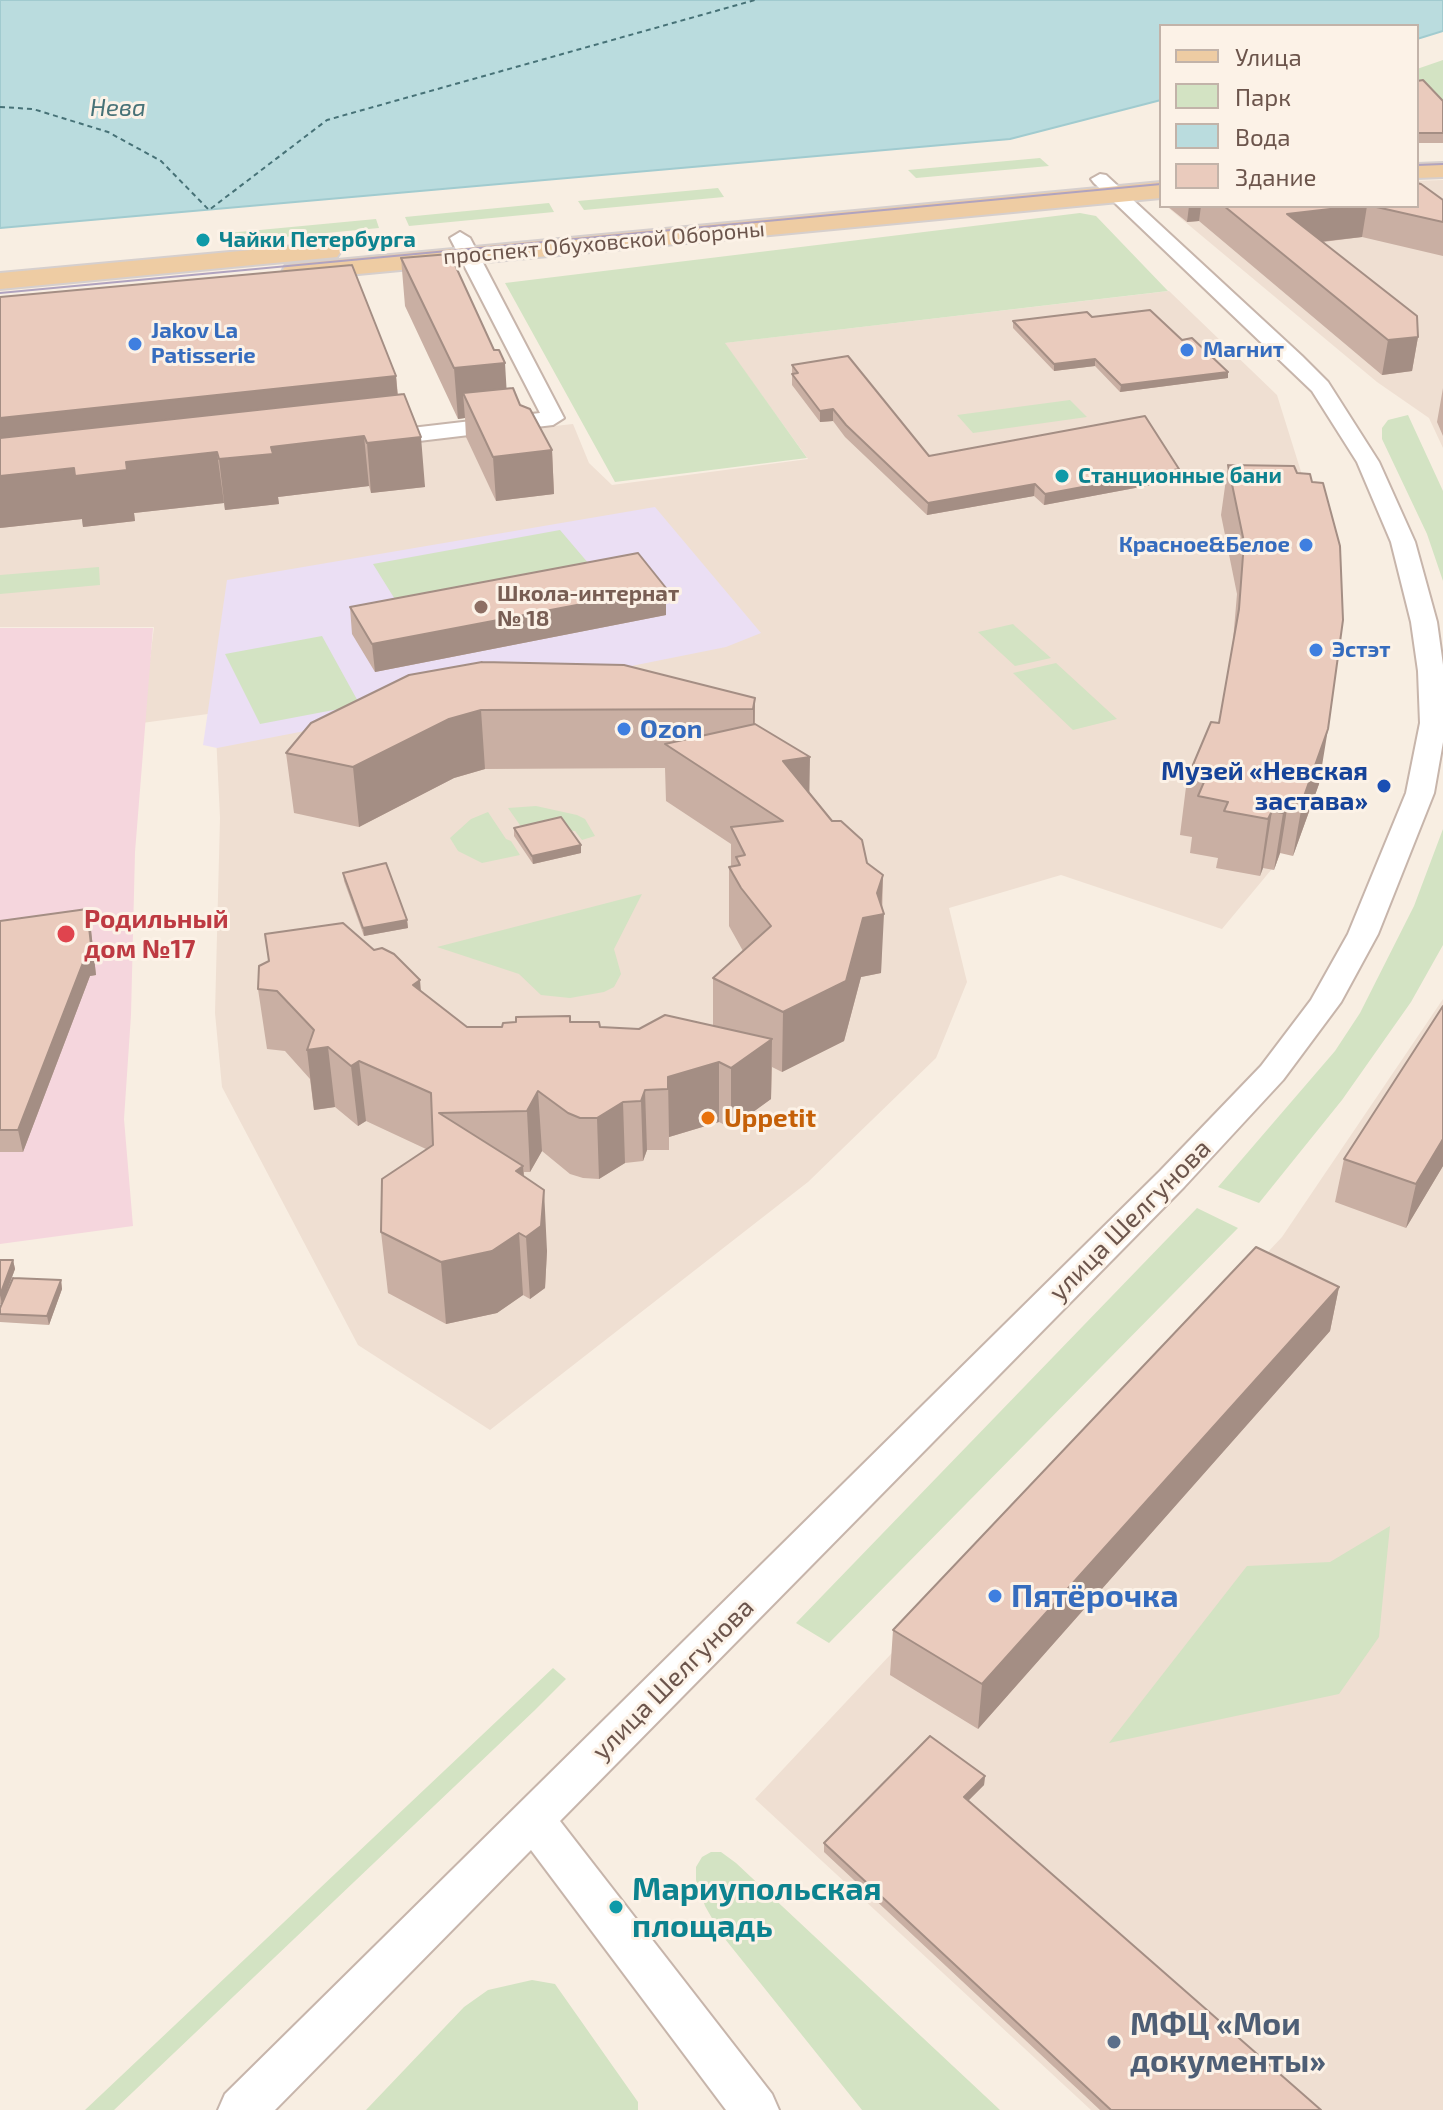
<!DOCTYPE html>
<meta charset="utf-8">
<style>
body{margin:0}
#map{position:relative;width:1443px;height:2110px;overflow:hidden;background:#f8eee2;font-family:"Exo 2",sans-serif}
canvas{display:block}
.legend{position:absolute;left:1159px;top:24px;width:260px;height:184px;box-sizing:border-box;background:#fcf2e7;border:2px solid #c2b3a9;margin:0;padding:10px 14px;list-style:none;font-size:24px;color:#6c554c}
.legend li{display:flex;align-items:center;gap:16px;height:40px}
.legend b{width:40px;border:2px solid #c2b3a9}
</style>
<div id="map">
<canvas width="1443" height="2110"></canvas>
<ul class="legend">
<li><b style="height:10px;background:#eecca3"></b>Улица</li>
<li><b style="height:22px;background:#d3e3c3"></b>Парк</li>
<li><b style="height:22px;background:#badcde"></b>Вода</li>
<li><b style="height:22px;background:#eacbbd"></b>Здание</li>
</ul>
</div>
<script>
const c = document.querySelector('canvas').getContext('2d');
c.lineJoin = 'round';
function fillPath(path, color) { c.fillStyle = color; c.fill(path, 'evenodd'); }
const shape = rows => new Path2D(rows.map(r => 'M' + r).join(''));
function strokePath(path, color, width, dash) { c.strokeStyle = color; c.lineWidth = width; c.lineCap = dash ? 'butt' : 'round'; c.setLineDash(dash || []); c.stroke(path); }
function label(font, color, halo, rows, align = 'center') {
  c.font = font + ' "Exo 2",sans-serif'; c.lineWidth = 6; c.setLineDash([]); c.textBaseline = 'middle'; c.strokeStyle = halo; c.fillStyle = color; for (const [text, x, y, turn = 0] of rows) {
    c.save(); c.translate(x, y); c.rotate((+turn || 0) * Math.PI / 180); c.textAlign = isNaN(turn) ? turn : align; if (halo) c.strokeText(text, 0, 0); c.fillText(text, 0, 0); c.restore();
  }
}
fillPath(shape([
 [1443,180,1443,448,1429,418,1377,382,1166,206,1417,206,1417,181],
 [1169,291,1277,395,1308,494,1306,792,1276,864,1222,929,1061,875,949,908,967,982,936,1058,808,1182,490,1430,358,1345,222,1087,215,1013,220,818,215,713,142,723,154,627,0,627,0,488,573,424,589,463,612,485,808,459,724,343],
 [1443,999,1443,2110,1091,2110,755,1799,1282,1237]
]), '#efdfd2');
fillPath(shape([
 [655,507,761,633,726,647,367,719,217,748,203,745,227,580]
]), '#ebdff4');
fillPath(shape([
 [0,628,153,628,135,852,131,1015,124,1119,133,1226,0,1244]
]), '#f5d6dd');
fillPath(shape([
 [1443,60,1443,112,1417,90,1417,69],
 [1040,158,1049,166,916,178,908,170],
 [718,188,724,197,584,210,578,201],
 [549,203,554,212,409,226,405,217],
 [1080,213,1096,216,1168,291,725,343,807,458,615,482,505,283],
 [376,219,379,228,231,242,228,233],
 [1070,400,1087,417,973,433,957,415],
 [1408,415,1443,491,1443,581,1427,534,1382,439,1382,428,1388,420],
 [560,530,589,564,396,601,373,564],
 [99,567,100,585,0,594,0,575],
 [1013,624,1016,627,1051,658,1015,666,978,632],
 [322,636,360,705,260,724,225,654],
 [1056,663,1117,719,1073,730,1013,673],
 [536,806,577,815,585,819,595,836,582,840,575,831,522,828,508,808],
 [488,812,506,839,511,841,520,855,482,863,458,851,450,838,471,819],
 [1443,829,1443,945,1411,1002,1342,1100,1259,1203,1218,1187,1335,1051,1360,1013,1414,906],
 [642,894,614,949,621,974,614,987,604,992,570,998,541,995,519,974,437,947],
 [1197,1208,1238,1228,829,1643,796,1623],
 [1390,1526,1379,1637,1339,1694,1109,1743,1247,1566,1330,1562],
 [553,1668,566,1679,535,1710,114,2110,85,2110],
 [711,1852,721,1852,736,1863,1000,2110,862,2110,721,1934,705,1906,696,1880,696,1867,702,1857],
 [532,1980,555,1984,638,2102,638,2110,366,2110,464,2007,488,1990]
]), '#d3e3c3');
const water = shape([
 [0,0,1443,0,1443,31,1417,39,1417,26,1161,26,1161,100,1010,139,0,228,0,0]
]);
fillPath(water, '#badcde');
strokePath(water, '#a1cbcf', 2);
strokePath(shape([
 [0,107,33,109,108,132,161,161,209,210,327,120,755,0]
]), '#477277', 2, [5, 4]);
const minor = shape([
 [1100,174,1106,175,1302,356,1328,382,1379,462,1415,542,1437,622,1443,665,1443,742,1434,793,1378,934,1341,1002,1283,1080,1184,1187,560,1821,772,2094,779,2110,726,2110,531,1850,275,2110,218,2110,225,2094,1160,1171,1261,1066,1311,1000,1348,934,1406,793,1420,723,1418,671,1411,622,1391,542,1357,462,1312,391,1094,183,1091,179,1100,174],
 [460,232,470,238,564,418,553,425,377,446,369,444,366,439,377,432,540,413,450,238,460,232]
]);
const primary = shape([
 [1443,163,1443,177,1417,178,1417,164,1443,163],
 [1161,182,1161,198,295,280,285,278,282,272,285,266,295,264,1161,182],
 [328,243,337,245,341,251,337,257,0,289,0,273,328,243]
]);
strokePath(minor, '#c7b5ab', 4);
strokePath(primary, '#d6cfcd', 4);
fillPath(minor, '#fff');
fillPath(primary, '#eecca3');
strokePath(shape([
 [1417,165,1443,164],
 [0,293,1161,184]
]), '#b0a3bf', 2);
fillPath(shape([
 [1417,81,1443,101,1443,143,1417,143],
 [1443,200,1443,256,1362,237,1323,242,1418,337,1412,371,1382,375,1199,221,1187,222,1167,206,1417,206],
 [401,258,520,405,552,450,554,494,496,501,466,437,465,418,458,419,405,306],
 [1092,317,1182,340,1228,378,1120,392,1095,366,1054,371,1013,328,1013,321],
 [792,365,929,456,1178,480,1044,505,1034,496,927,515,845,437,833,421,820,422,792,385],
 [396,376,398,395,425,487,371,493,369,486,278,497,279,504,225,510,224,503,134,513,135,521,83,527,82,519,0,528],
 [1443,388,1443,436,1437,422],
 [1228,465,1319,784,1293,856,1280,853,1274,870,1263,868,1260,876,1216,868,1218,858,1190,853,1192,837,1180,835,1187,779,1219,723,1233,641,1237,594,1221,515],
 [666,588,666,615,375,672,352,634,350,607],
 [409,675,755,698,755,725,867,863,883,875,881,973,861,977,844,1041,782,1072,772,1067,771,1099,731,1128,719,1122,669,1137,669,1150,647,1150,643,1161,625,1163,599,1179,583,1178,570,1174,542,1151,530,1172,524,1172,524,1177,547,1251,545,1288,530,1299,523,1295,497,1313,446,1324,388,1293,381,1232,426,1149,366,1121,358,1126,335,1107,314,1110,310,1079,285,1051,267,1049,258,989,421,991,467,1027,502,1027,570,1022,600,1027,639,1029,713,1026,713,978,743,951,729,926,729,867,731,867,731,844,666,801,665,768,485,769,454,778,359,827,294,813,286,753],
 [514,828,581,845,581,853,533,864,514,836],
 [343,873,407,920,408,928,364,936,344,881],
 [0,921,91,930,96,975,90,976,23,1152,0,1152],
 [1443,1006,1443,1166,1406,1228,1335,1202,1344,1159],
 [0,1260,13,1260,15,1269,3,1301,61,1280,62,1289,49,1325,0,1322,0,1308,2,1304,0,1304],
 [1339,1287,1330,1331,978,1729,890,1675,893,1630],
 [985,1776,984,1785,968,1801,1321,2110,1100,2110,824,1852,824,1843]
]), '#c9afa3');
fillPath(shape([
 [1189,206,1201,206,1199,221,1187,222],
 [1356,206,1367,206,1362,237,1283,246,1287,214],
 [1418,337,1412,371,1382,375,1388,340],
 [1095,359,1095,366,1054,371,1054,364],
 [505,363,508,413,463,393,465,418,458,419,454,368],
 [1228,372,1228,378,1120,392,1121,385],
 [396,376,400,425,0,469,0,418],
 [833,409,833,421,820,422,820,411],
 [364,436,369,486,278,497,279,504,225,510,219,459,271,447],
 [421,437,425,487,371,493,367,443],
 [552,450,554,494,496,501,493,457],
 [217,452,224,503,134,513,135,521,83,527,82,519,0,528,0,476],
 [1179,469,1178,480,1044,505,1045,494],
 [1035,484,1034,496,927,515,928,503],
 [666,588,666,615,375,672,372,644],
 [755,698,754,757,753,767,753,709],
 [481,710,485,769,454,778,359,827,353,767,449,719],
 [1328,729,1319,784,1293,856,1303,799],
 [810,757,809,814,783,761],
 [1289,797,1280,853,1274,870,1283,813],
 [1272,811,1263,868,1260,876,1268,819],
 [581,845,581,853,533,864,532,856],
 [883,875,881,914,884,914,881,973,861,977,844,1041,782,1072,783,1012,863,918,877,893],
 [87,909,91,930,96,975,90,976,23,1152,18,1130],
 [407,920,408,928,364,936,363,928],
 [420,980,425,1040,413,985],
 [772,1039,771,1099,731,1128,731,1068],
 [328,1047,335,1107,314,1110,307,1050],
 [359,1061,366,1121,358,1126,351,1066],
 [719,1062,719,1122,669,1137,668,1077],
 [645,1090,647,1150,643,1161,641,1101],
 [538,1091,542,1151,530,1172,527,1111],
 [623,1102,625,1163,599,1179,597,1118],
 [1443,1139,1443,1166,1406,1228,1416,1184],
 [523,1166,527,1227,516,1171],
 [544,1190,547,1251,545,1288,530,1299,526,1237],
 [519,1233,523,1295,497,1313,446,1324,441,1262],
 [13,1260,15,1269,2,1304,0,1295],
 [61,1280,62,1289,49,1325,47,1316],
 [1339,1287,1330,1331,978,1729,982,1684],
 [985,1776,984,1785,963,1806,964,1797]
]), '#a48e84');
const building = shape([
 [1423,80,1443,101,1443,133,1417,133,1417,81,1423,80],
 [1417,183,1421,184,1443,200,1443,222,1372,206,1417,206,1417,183],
 [1224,206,1356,206,1287,214,1417,316,1418,337,1388,340,1224,206],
 [450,254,494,350,499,350,505,363,454,368,401,258,450,254],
 [352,265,396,376,0,418,0,297,352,265],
 [1150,310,1182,340,1192,338,1228,372,1121,385,1095,359,1054,364,1013,321,1087,312,1092,317,1150,310],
 [848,356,929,456,1145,416,1179,469,1045,494,1035,484,928,503,846,425,833,409,820,411,792,374,798,373,792,365,848,356],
 [513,388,520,405,530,409,552,450,493,457,463,393,513,388],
 [404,394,421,437,367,443,364,436,271,447,273,454,219,459,217,452,126,462,127,470,75,476,74,468,0,476,0,438,404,394],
 [1228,465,1294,466,1297,473,1310,474,1312,482,1323,483,1340,546,1343,620,1328,729,1303,799,1289,797,1283,813,1272,811,1268,819,1224,811,1228,802,1198,796,1204,782,1187,779,1211,722,1219,723,1239,609,1244,542,1228,465],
 [638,553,666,588,372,644,350,607,638,553],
 [482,662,624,665,755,698,753,709,481,710,449,719,353,767,286,753,311,723,409,675,482,662],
 [755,724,810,757,783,761,832,821,841,821,862,840,867,863,883,875,877,893,884,914,863,918,846,981,783,1012,713,978,771,926,741,888,729,867,740,865,736,857,745,855,731,827,783,821,665,744,755,724],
 [561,817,581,845,532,856,514,828,561,817],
 [386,863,407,920,363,928,343,873,386,863],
 [87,909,92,954,86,955,18,1130,0,1130,0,921,87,909],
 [343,923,374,950,382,948,394,954,420,980,413,985,467,1027,502,1027,503,1023,516,1022,516,1017,570,1016,570,1022,599,1022,600,1027,639,1029,665,1015,772,1039,731,1068,719,1062,668,1077,668,1089,645,1090,641,1101,623,1102,597,1118,580,1118,568,1113,538,1091,527,1111,439,1113,523,1166,516,1171,544,1190,541,1226,526,1237,519,1233,492,1251,441,1262,381,1232,382,1179,433,1145,431,1093,359,1061,351,1066,328,1047,307,1050,314,1030,277,991,258,989,259,966,269,961,265,934,343,923],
 [1443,1006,1443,1139,1416,1184,1344,1159,1443,1006],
 [1256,1247,1339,1287,982,1684,893,1630,1256,1247],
 [0,1260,13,1260,0,1295,0,1260],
 [13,1278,61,1280,47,1316,0,1314,0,1308,13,1278],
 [930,1736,985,1776,964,1797,1321,2110,1111,2110,824,1843,930,1736]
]);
fillPath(building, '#eacbbd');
strokePath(building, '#a48e84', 2);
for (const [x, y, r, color] of [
 [203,240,8,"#0f9aa8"],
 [135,344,8,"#3f7fe0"],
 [1187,350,8,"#3f7fe0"],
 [1062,476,8,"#0f9aa8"],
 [1306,545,8,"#3f7fe0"],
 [481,607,8,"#8d6e63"],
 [1316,650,8,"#3f7fe0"],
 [624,729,8,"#3f7fe0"],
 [1384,786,8,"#1a4fb4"],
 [66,934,10,"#e0444e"],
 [708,1118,8,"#e8710a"],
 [995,1596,8,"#3f7fe0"],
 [616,1907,8,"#0f9aa8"],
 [1114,2042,8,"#5c6f8a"]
]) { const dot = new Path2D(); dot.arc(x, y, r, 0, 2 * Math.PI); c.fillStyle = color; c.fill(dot); strokePath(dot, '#fcf2e7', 3); }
label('bold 22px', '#0d838f', '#fcf2e7', [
 ["Чайки Петербурга",219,240],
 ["Станционные бани",1078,476]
], 'left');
label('22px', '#6c554c', '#fcf2e7', [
 ["проспект Обуховской Обороны",604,243,-5]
]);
label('bold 22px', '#366cbe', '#fcf2e7', [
 ["Jakov La",151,331],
 ["Patisserie",151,356],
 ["Магнит",1203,350],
 ["Красное&Белое",1290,545,"right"],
 ["Эстэт",1332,650]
], 'left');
label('bold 22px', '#785e54', '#fcf2e7', [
 ["Школа-интернат",497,594],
 ["№ 18",497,619]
], 'left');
label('italic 24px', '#477277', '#fcf2e7', [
 ["Нева",118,108]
]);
label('bold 26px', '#366cbe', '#fcf2e7', [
 ["Ozon",640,729]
], 'left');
label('bold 26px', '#164399', '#fcf2e7', [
 ["Музей «Невская",1368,771],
 ["застава»",1368,801]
], 'right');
label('bold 26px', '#be3a42', '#fcf2e7', [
 ["Родильный",84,919],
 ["дом №17",84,949]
], 'left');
label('bold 26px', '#c56008', '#fcf2e7', [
 ["Uppetit",724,1118]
], 'left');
label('26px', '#6c554c', '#fcf2e7', [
 ["улица Шелгунова",1130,1220,-45],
 ["улица Шелгунова",673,1679,-45]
]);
label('bold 32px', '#366cbe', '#fcf2e7', [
 ["Пятёрочка",1011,1596]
], 'left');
label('bold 32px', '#0d838f', '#fcf2e7', [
 ["Мариупольская",632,1889],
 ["площадь",632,1926]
], 'left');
label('bold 32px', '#4e5e75', '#fcf2e7', [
 ["МФЦ «Мои",1130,2024],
 ["документы»",1130,2061]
], 'left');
</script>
